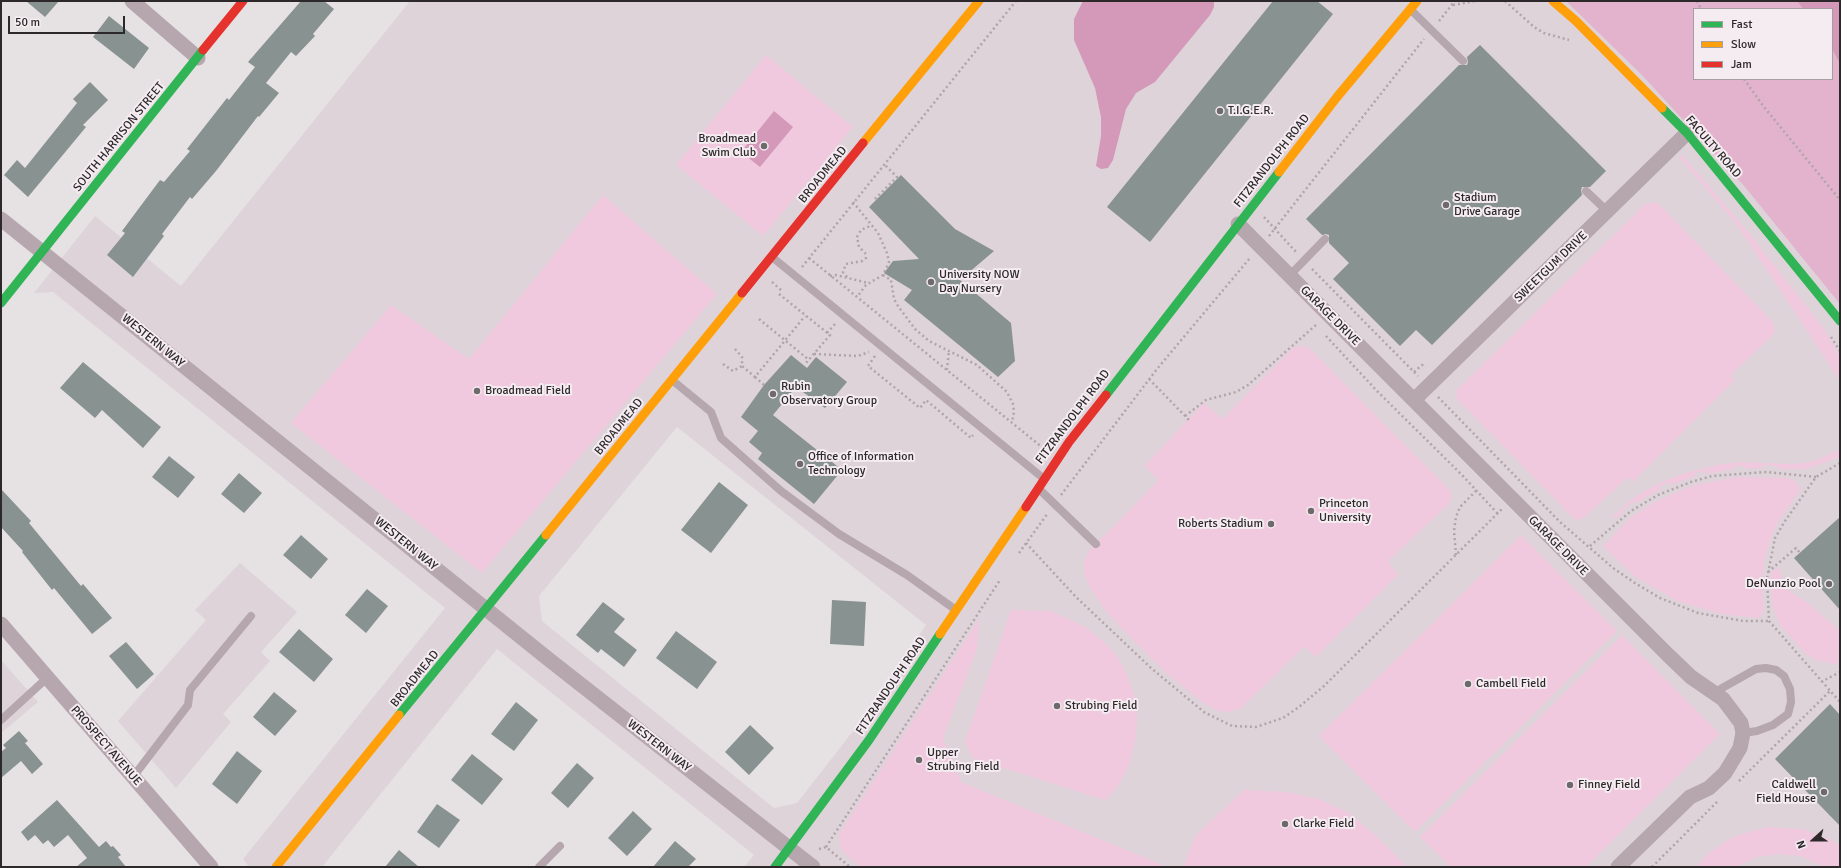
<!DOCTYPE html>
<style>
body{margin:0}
#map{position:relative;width:1841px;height:868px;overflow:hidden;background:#e6e1e3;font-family:Signika,sans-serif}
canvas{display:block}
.frame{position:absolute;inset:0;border:2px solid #2d292b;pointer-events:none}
.legend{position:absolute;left:1693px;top:8px;width:140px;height:72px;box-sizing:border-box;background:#f5ecf1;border:1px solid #a59ea2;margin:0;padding:5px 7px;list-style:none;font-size:12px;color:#2d292b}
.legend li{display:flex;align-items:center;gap:8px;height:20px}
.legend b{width:20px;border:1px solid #a59ea2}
.north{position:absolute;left:1793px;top:820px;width:40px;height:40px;-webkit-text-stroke:3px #f5ecf1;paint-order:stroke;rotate:249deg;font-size:11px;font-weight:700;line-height:16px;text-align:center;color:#2d292b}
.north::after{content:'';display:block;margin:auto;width:14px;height:18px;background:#2d292b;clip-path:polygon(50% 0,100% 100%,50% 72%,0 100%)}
.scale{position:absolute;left:8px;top:16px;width:117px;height:18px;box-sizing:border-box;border:2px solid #2d292b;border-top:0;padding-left:5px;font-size:12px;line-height:14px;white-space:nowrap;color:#2d292b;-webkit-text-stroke:3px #f5ecf1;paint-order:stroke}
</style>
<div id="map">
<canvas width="1841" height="868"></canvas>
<div class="frame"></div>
<ul class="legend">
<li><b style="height:5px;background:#30b455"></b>Fast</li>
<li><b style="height:5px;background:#ff9f0a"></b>Slow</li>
<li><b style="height:5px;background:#e5322d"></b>Jam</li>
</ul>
<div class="north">N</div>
<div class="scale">50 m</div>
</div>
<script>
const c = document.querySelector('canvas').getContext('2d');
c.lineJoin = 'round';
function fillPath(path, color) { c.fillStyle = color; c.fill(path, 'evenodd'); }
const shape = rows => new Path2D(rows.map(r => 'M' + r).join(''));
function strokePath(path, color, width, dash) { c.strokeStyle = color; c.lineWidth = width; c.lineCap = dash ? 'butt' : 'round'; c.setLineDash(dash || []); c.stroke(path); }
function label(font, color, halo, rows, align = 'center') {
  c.font = font + ' Signika,sans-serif'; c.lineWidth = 4; c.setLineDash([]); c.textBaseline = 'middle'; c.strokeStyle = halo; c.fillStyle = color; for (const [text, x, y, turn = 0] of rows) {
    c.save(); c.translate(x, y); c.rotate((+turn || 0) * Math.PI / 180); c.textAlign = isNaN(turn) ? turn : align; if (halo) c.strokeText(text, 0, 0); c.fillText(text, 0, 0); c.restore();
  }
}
fillPath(shape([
 [410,1,1797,1,1803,9,1694,9,1694,79,1832,79,1832,49,1840,64,1840,867,744,867,754,855,497,649,322,867,249,867,243,859,445,608,53,292,34,293,95,216,181,286],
 [677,427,926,625,864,717,797,803,774,808,542,621,539,596],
 [240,563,297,612,261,652,270,661,223,714,231,722,176,788,118,721,206,620,195,610],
 [1,660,38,702,1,733]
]), '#ded3d9');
fillPath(shape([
 [766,55,853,127,763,236,676,165],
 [1682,155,1744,227,1823,327,1840,356,1840,381,1737,225,1679,157],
 [603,195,717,294,482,573,291,423,391,305,469,359],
 [1657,202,1773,322,1775,333,1731,375,1735,380,1633,482,1628,477,1584,518,1575,520,1460,402,1457,399,1456,391,1645,204],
 [1307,346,1449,489,1452,497,1449,504,1388,561,1398,575,1316,657,1304,647,1241,708,1229,712,1218,711,1205,704,1166,673,1122,629,1102,606,1089,586,1084,573,1084,561,1089,551,1159,480,1144,466,1204,403,1222,419,1294,347],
 [1840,449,1840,457,1806,469,1778,469,1777,466,1762,465,1762,468,1745,469,1744,466,1734,466,1733,469,1706,474,1705,471,1695,473,1695,476,1671,485,1670,482,1660,486,1661,489,1636,503,1634,501,1622,511,1623,513,1618,517,1615,519,1613,517,1628,502,1644,491,1659,483,1685,473,1722,464,1741,462,1787,464,1805,463,1820,459],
 [1736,477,1787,478,1795,481,1800,487,1799,492,1778,522,1770,540,1764,562,1762,585,1764,609,1761,616,1757,618,1721,614,1677,601,1634,576,1603,546,1630,518,1651,504,1676,492,1696,485],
 [1521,535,1617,631,1415,832,1319,736],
 [1779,567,1783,581,1789,591,1808,603,1840,631,1838,665,1816,660,1805,653,1780,625,1773,607,1771,589,1771,572],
 [1011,610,1051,611,1087,628,1103,641,1116,655,1126,672,1135,697,1137,716,1136,737,1130,762,1124,776,1116,789,1105,800,972,758,965,742],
 [979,619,977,649,943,738,961,782,1163,865,1159,867,860,867,841,850,839,834],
 [1622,635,1720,734,1586,867,1451,867,1420,837],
 [1244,790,1287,792,1319,799,1349,813,1375,835,1408,867,1183,867,1195,836],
 [1768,827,1802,829,1829,839,1840,845,1840,867,1824,867,1801,856,1780,854,1757,857,1735,867,1696,867,1709,853,1731,838,1748,832]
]), '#f0c9de');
fillPath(shape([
 [1566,1,1797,1,1803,9,1694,9,1694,79,1832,79,1832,49,1840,64,1840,304,1745,187,1641,74]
]), '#e3b2cd');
fillPath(shape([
 [1083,1,1214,1,1214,7,1210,15,1155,82,1136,93,1126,109,1113,160,1108,168,1101,169,1096,166,1101,136,1101,117,1095,88,1074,40,1074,19],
 [1797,1,1840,1,1840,64,1832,49,1832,9,1803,9],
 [774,111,793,127,760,167,741,152]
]), '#d498b9');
fillPath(shape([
 [26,1,59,1,45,17],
 [301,1,324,1,334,9,313,34,315,36,296,56,291,52,266,83,279,93,259,117,258,116,216,171,192,199,190,197,162,234,164,236,133,277,107,255,125,233,122,231,160,180,164,182,190,151,187,149,227,98,229,100,255,67,248,62],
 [1273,1,1317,1,1333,14,1150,242,1107,207],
 [109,16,149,48,134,69,93,37],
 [1480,45,1606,171,1590,187,1582,187,1581,190,1582,195,1432,345,1416,330,1400,346,1333,279,1349,263,1329,243,1329,235,1326,234,1322,235,1306,219,1459,65,1467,65,1468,62,1467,57],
 [90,82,108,100,83,125,86,127,28,197,4,175,17,160,25,168,77,103,73,99],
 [901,175,955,229,994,251,960,280,1011,323,1015,361,998,377,904,300,912,290,884,273,893,261,919,259,869,207],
 [791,355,807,368,816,357,847,382,825,408,796,387,773,415,842,470,814,504,758,459,762,453,749,442,758,431,741,417,764,385],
 [83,362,161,427,143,448,102,410,95,418,60,388],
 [169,456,195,477,178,498,152,477],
 [239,473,262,493,244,513,221,494],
 [719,482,748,505,711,553,681,530],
 [1,489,31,521,29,523,81,586,83,584,112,618,92,634,54,588,52,590,22,552,23,551,1,527],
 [1840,517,1840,610,1794,558],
 [301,535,328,559,311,579,283,555],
 [367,589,388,606,366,633,345,615],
 [832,600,866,602,864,646,830,644],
 [603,602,625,619,614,632,637,650,624,667,601,649,598,653,576,635],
 [299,629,333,659,314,682,279,652],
 [676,631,717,662,697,689,656,658],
 [126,642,154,674,137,689,109,656],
 [274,692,297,711,275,736,253,717],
 [516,702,538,720,514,751,491,734],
 [1830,704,1840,715,1840,826,1775,759],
 [750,725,774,748,749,775,725,752],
 [19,731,28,741,25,743,43,764,32,774,21,761,1,778,1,752,6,748,3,745],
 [237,751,262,771,237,804,212,784],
 [472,754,503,779,482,805,451,780],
 [577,763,594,778,568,808,551,793],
 [57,800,99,847,106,841,111,847,113,846,121,855,118,857,126,867,76,867,87,858,68,835,54,847,48,840,43,844,35,835,28,841,21,832],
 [437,804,460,820,439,848,417,832],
 [633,811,652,829,627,856,608,838],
 [675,841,696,859,688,867,653,867],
 [399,850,419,867,385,867]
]), '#889290');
strokePath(shape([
 [1505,1,1534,27,1544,33,1569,40],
 [1697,1,1701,9],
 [1453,5,1475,1],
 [1439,21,1455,1],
 [1744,79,1764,107,1840,200],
 [875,199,897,177,884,164],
 [853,202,878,233,887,253,889,262,883,275,866,285,857,297],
 [1264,217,1296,252],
 [1269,236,1424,39],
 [809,258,1043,448],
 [802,267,1016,1],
 [1312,269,1418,376],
 [883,275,891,280,894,299,898,306,915,329,929,341,977,365,1007,392,1013,404,1014,412,1012,422],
 [830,276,836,275,868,283],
 [847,277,843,272,846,264,862,261,866,258,865,253,859,247,857,237,861,230,872,225],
 [772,282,782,291],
 [779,294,830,335,806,363],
 [759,319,809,360],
 [827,333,835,324],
 [1326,336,1377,391,1463,476,1498,514],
 [1831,337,1840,351],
 [735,349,742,357,742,366,755,377,805,316],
 [814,354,858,356,869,352],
 [875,356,868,366,920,408,926,400,971,438,973,435],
 [723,364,733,371,742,366],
 [947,370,949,350],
 [1414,372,1422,365,1426,367],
 [755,377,764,385],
 [1149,379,1189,420],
 [1438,397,1560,522,1613,568,1635,583,1660,598,1698,613,1743,621,1769,621],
 [1185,416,1206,400,1236,392,1248,385,1317,324],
 [1840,463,1816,477,1785,521,1775,538,1767,578,1769,621,1840,702],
 [1061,495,1157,369,1250,258],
 [1026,543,1076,597,1151,668,1204,712,1232,726,1256,727,1283,718,1299,707,1324,686,1502,509],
 [1590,546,1631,511,1658,495,1691,482,1712,476,1766,472,1816,477],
 [1019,553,1048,513],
 [1456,555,1454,531,1456,517,1460,507,1477,490],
 [1768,572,1796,548,1800,553],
 [1821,682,1840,672],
 [1739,781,1830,691],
 [826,847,1000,580],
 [819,849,826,847,850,867],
 [1652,867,1718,801]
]), '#afa5a9', 2.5, [2, 3]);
strokePath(shape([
 [1411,10,1463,61],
 [1586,191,1608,212],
 [772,257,1043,478],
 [1290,275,1325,239],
 [672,380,711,412,721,438,781,491,839,534,907,575,956,610],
 [1039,489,1096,544],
 [1715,692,1756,669,1766,668,1776,670,1784,676,1790,689,1791,702,1788,714,1773,725,1757,731,1743,733],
 [1,720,47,678],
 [133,777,188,705,190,690,251,616],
 [539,867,560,846]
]), '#b6a6ae', 8);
strokePath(shape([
 [132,1,198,58],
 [1,219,547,658,813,867],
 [1238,224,1668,655,1691,677,1723,699,1741,723,1743,733,1740,748,1725,773,1709,788,1690,797,1618,867],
 [1414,400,1687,133],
 [1,624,211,867]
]), '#b6a6ae', 15);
strokePath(shape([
 [1662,108,1687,133,1840,321],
 [1,303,203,50],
 [1106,395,1279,172],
 [399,715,546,535],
 [775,867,869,740,940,634]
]), '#30b455', 9);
strokePath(shape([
 [1553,1,1576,21,1662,108],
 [863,143,979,1],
 [1279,172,1337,97,1417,1],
 [546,535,742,293],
 [940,634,1026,507],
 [276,867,399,715]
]), '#ff9f0a', 9);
strokePath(shape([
 [203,50,243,1],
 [742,293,863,143],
 [1026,507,1069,442,1106,395]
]), '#e5322d', 9);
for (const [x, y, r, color] of [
 [1220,111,4,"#6e696b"],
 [764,146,4,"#6e696b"],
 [1446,205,4,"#6e696b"],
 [931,282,4,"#6e696b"],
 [477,391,4,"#6e696b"],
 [773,394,4,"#6e696b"],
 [800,464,4,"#6e696b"],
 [1311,511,4,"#6e696b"],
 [1271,524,4,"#6e696b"],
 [1829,584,4,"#6e696b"],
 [1468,684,4,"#6e696b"],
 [1057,706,4,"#6e696b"],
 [919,760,4,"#6e696b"],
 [1570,785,4,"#6e696b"],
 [1824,792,4,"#6e696b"],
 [1285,824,4,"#6e696b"]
]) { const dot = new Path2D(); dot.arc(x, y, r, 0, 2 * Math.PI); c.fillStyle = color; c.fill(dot); strokePath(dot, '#f5ecf1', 1.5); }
label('12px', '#2d292b', '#f5ecf1', [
 ["T.I.G.E.R.",1228,111],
 ["Broadmead",756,139,"right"],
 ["Swim Club",756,153,"right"],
 ["Stadium",1454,198],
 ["Drive Garage",1454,212],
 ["University NOW",939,275],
 ["Day Nursery",939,289],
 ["Rubin",781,387],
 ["Observatory Group",781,401],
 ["Broadmead Field",485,391],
 ["Office of Information",808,457],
 ["Technology",808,471],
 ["Princeton",1319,504],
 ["University",1319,518],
 ["Roberts Stadium",1263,524,"right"],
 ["DeNunzio Pool",1821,584,"right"],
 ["Cambell Field",1476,684],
 ["Strubing Field",1065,706],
 ["Upper",927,753],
 ["Strubing Field",927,767],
 ["Finney Field",1578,785],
 ["Caldwell",1816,785,"right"],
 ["Field House",1816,799,"right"],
 ["Clarke Field",1293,824]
], 'left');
label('12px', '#2d292b', '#f5ecf1', [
 ["SOUTH HARRISON STREET",119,137,-51],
 ["FACULTY ROAD",1713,147,49],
 ["FITZRANDOLPH ROAD",1272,161,-52],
 ["BROADMEAD",823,175,-51],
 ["SWEETGUM DRIVE",1551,267,-44],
 ["GARAGE DRIVE",1330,316,45],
 ["WESTERN WAY",153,341,39],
 ["FITZRANDOLPH ROAD",1073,417,-53],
 ["BROADMEAD",619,427,-51],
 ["WESTERN WAY",406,544,39],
 ["GARAGE DRIVE",1558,546,45],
 ["BROADMEAD",415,679,-51],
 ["FITZRANDOLPH ROAD",891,686,-56],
 ["PROSPECT AVENUE",106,746,49],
 ["WESTERN WAY",659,746,38]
]);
</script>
